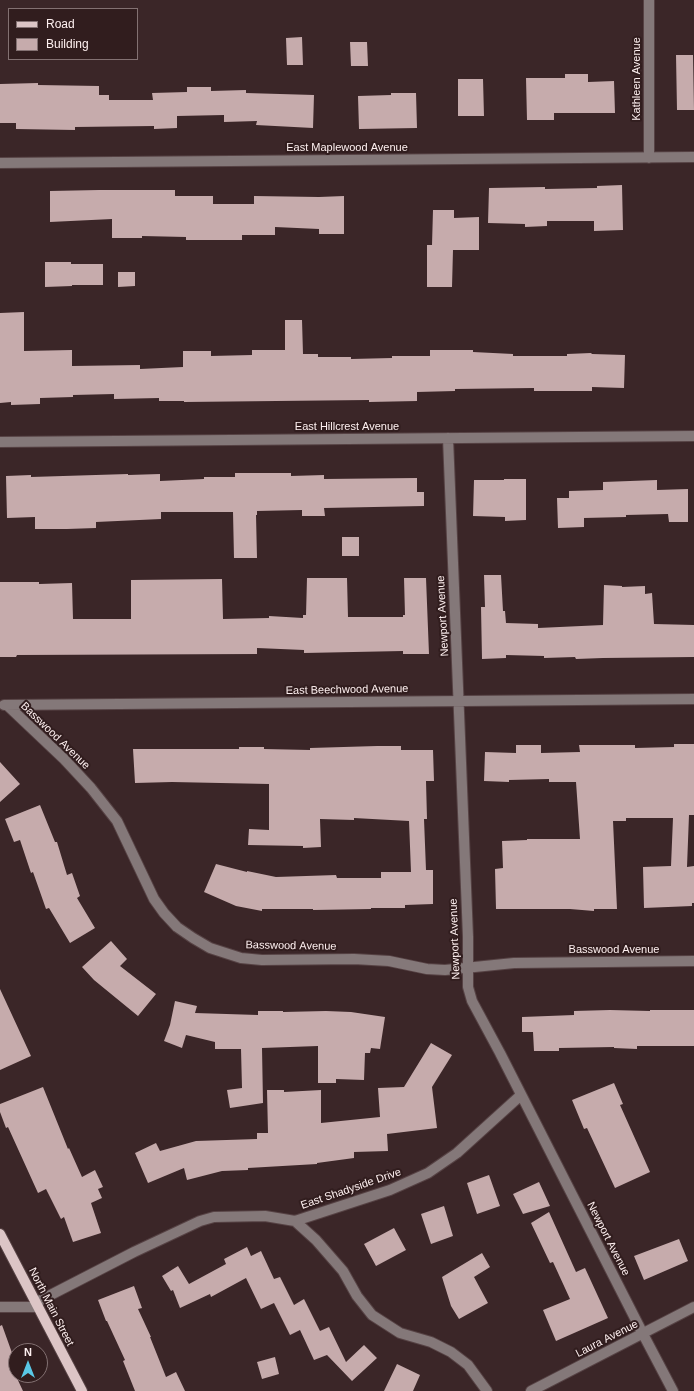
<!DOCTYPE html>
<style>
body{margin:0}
#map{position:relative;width:694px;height:1391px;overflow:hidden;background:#3b2628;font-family:Helvetica,sans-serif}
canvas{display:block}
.legend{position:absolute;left:8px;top:8px;width:130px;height:52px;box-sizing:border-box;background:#311d1e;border:1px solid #837172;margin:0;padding:5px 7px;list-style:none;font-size:12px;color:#fef0f0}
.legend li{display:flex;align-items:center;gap:8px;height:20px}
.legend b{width:20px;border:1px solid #837172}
.north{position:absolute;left:8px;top:1343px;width:40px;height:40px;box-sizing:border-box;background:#311d1e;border:1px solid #837172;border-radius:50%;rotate:0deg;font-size:11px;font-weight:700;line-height:16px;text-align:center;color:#fef0f0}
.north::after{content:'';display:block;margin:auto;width:14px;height:18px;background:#5ac8e6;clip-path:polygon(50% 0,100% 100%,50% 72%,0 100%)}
</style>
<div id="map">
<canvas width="694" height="1391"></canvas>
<ul class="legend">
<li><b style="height:5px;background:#dcc5c6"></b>Road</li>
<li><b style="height:11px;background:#c6abac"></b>Building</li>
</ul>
<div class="north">N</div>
</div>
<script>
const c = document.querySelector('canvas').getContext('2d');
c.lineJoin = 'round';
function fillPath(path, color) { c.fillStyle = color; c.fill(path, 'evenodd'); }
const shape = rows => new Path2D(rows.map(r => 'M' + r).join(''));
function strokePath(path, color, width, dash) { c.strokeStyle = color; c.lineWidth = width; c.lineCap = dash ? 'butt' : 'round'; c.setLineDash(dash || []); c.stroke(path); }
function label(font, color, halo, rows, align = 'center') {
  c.font = font + ' Helvetica,sans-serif'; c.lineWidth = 4; c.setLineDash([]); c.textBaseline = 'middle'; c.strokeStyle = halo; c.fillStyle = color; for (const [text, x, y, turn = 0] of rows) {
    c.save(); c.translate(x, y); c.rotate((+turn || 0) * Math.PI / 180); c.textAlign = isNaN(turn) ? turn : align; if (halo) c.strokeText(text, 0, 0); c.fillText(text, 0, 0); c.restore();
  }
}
fillPath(shape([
 [302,37,303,65,287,65,286,38],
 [350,42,367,42,368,66,351,66],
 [676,55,693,55,694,110,677,110],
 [565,74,588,74,588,82,614,81,615,113,554,113,554,120,527,120,526,78,565,78],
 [458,79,483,79,484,116,458,116],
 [38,83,38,85,99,86,99,95,109,95,109,100,153,100,152,93,187,92,187,87,211,87,211,91,246,90,246,93,314,95,313,128,256,125,257,121,224,122,224,115,177,116,177,128,154,129,154,126,75,127,75,130,16,129,16,123,0,123,0,84],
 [391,93,416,93,417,128,359,129,358,96,391,95],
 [622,185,623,230,594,231,594,221,547,221,547,226,525,227,525,224,488,223,489,188,545,187,545,189,597,188,597,186],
 [99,190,175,190,175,196,213,196,213,204,254,204,254,196,319,197,344,196,344,234,319,234,319,229,275,227,275,235,242,235,242,240,186,240,186,237,142,236,142,238,112,238,112,219,50,222,50,191],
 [433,210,454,210,454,218,479,217,479,250,453,250,452,287,427,287,427,245,432,245],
 [45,262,71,262,71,264,103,264,103,285,72,285,72,286,45,287],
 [118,272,135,272,135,286,118,287],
 [24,312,24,351,72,350,72,366,140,365,140,369,183,367,183,351,211,351,211,356,252,355,252,350,285,350,285,320,302,320,303,354,318,354,318,357,351,357,351,359,392,358,392,356,430,356,430,350,473,350,473,352,513,354,513,356,567,356,567,354,591,353,592,354,625,355,624,388,592,387,592,391,534,391,534,388,455,389,455,391,417,392,417,401,369,402,369,400,184,402,184,401,159,401,159,398,114,399,114,394,73,395,73,397,40,398,40,404,11,405,11,402,0,403,0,313],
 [235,473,291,473,291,476,324,475,324,479,417,478,417,492,424,492,424,506,324,508,325,516,302,516,302,510,257,511,257,515,256,515,257,558,234,558,233,512,161,512,161,519,96,522,96,528,67,529,35,529,35,517,7,518,6,476,31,475,31,477,128,474,128,475,160,474,160,481,204,479,204,477,235,477],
 [504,479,526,479,526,520,505,521,505,517,473,516,474,480,504,480],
 [657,480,657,490,688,489,688,522,669,522,668,514,626,515,626,517,584,518,584,527,558,528,557,498,569,498,569,491,603,490,603,482],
 [342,537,359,537,359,556,342,556],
 [484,575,501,575,503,611,505,611,506,623,538,624,538,628,603,625,604,585,622,586,622,587,645,586,645,594,652,593,654,624,694,625,694,657,603,658,576,659,575,657,544,658,544,656,506,655,506,658,482,659,481,607,485,607],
 [307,578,347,578,348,617,403,617,403,615,405,615,404,578,426,578,429,654,403,654,403,651,304,653,304,650,257,648,257,654,17,655,16,657,0,657,0,582,39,582,39,584,72,583,73,619,131,619,131,580,222,579,223,619,269,618,269,616,303,618,303,615,306,615],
 [674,744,694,744,694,815,689,815,687,867,694,866,694,903,692,903,692,906,644,908,643,867,671,866,673,818,626,818,626,821,613,821,617,909,594,909,594,911,570,909,496,909,495,869,503,868,502,841,527,840,527,839,580,839,576,782,549,782,549,779,509,780,509,782,484,781,485,752,516,753,516,745,541,745,541,753,580,752,579,745,635,745,635,748,674,747],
 [377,746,401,746,401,750,433,750,434,781,426,781,427,819,424,819,426,870,433,870,433,904,405,905,405,908,371,908,371,909,313,910,313,909,262,909,262,911,236,906,204,892,216,864,247,872,247,871,276,877,336,875,337,878,381,878,381,872,411,872,409,821,354,818,354,820,320,819,321,847,303,848,303,846,248,845,249,829,269,830,269,784,172,782,135,783,133,749,239,749,239,747,264,747,264,749,310,750,310,748],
 [0,762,20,784,0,802],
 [40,805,55,842,57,842,67,875,72,873,80,896,77,898,95,928,70,943,49,908,46,909,33,872,31,873,20,840,14,842,5,819],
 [111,941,127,959,120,966,156,994,138,1016,94,980,82,967],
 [0,989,31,1056,0,1070],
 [175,1001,197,1006,195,1013,258,1015,258,1011,283,1011,283,1012,326,1011,351,1012,385,1017,380,1049,371,1048,370,1053,365,1053,364,1080,336,1079,336,1083,318,1083,318,1046,262,1048,263,1103,230,1108,227,1090,242,1088,241,1049,215,1049,215,1042,186,1035,182,1048,164,1041,170,1025],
 [610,1010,650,1011,650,1010,694,1010,694,1046,637,1046,637,1049,614,1048,614,1047,559,1048,559,1051,534,1051,533,1032,522,1032,522,1017,574,1015,574,1011],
 [431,1043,452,1055,432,1087,437,1128,387,1134,388,1151,354,1152,354,1158,317,1163,317,1164,248,1168,248,1170,222,1171,187,1180,184,1168,148,1183,135,1153,156,1143,160,1151,196,1141,257,1139,257,1133,268,1133,267,1090,284,1090,284,1092,321,1090,321,1123,380,1117,378,1088,404,1087],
 [614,1083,623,1104,620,1105,650,1172,615,1188,587,1128,584,1129,572,1100],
 [43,1087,68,1149,69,1148,82,1177,95,1170,103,1187,98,1189,102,1198,91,1203,101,1233,73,1242,64,1217,61,1219,46,1189,38,1193,8,1127,6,1128,0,1112,0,1104],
 [489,1175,500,1206,477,1214,467,1183],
 [539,1182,550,1206,523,1214,513,1194],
 [444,1206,453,1236,431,1244,421,1214],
 [549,1212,576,1272,585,1268,608,1318,556,1341,543,1310,570,1299,553,1262,550,1263,531,1223],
 [394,1228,406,1250,376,1266,364,1244],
 [679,1239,688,1261,644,1280,634,1256],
 [247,1247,251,1256,261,1251,274,1279,280,1277,294,1305,304,1299,320,1331,329,1327,346,1362,364,1345,377,1358,352,1381,327,1355,314,1360,300,1330,290,1335,274,1303,261,1309,246,1278,211,1297,210,1294,180,1308,173,1290,171,1291,162,1276,178,1266,189,1284,226,1264,224,1259],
 [482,1253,490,1267,474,1277,488,1303,459,1319,451,1306,442,1277],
 [134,1286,142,1308,138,1309,151,1337,150,1337,166,1377,176,1372,185,1391,135,1391,123,1361,125,1360,107,1321,106,1321,98,1300],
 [2,1325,16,1364,16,1376,23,1391,0,1391,0,1326],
 [275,1357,279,1374,262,1379,257,1362],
 [397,1364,420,1375,413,1391,384,1391]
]), '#c6abac');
const minor = shape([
 [649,0,649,158],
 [0,163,694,157],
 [448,438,468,937,468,987,472,1001,500,1053,643,1334,673,1391],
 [0,442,694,436],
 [4,705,694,699],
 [7,705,64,759,91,788,117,821,154,899,164,913,177,927,193,938,210,948,241,958,262,960,354,959,389,961,427,969,445,970,514,963,694,961],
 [295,1221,316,1240,343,1271,357,1296,372,1315,400,1333,431,1342,451,1352,468,1365,487,1391],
 [35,1303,134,1252,200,1221,214,1217,265,1216,295,1221,390,1190,428,1173,457,1153,521,1095],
 [0,1307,38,1307],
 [531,1391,694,1307]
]);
const major = shape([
 [0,1234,82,1391]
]);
strokePath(minor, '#564244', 12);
strokePath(major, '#564244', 12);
strokePath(minor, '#847879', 10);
strokePath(major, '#dcc5c6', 10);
label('11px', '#fef0f0', '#311d1e', [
 ["Kathleen Avenue",637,79,-90],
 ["East Maplewood Avenue",347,148],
 ["East Hillcrest Avenue",347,427],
 ["Newport Avenue",443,616,-93],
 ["East Beechwood Avenue",347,690,-1],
 ["Basswood Avenue",55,736,44],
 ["Newport Avenue",455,939,-92],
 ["Basswood Avenue",291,946,1],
 ["Basswood Avenue",614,950],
 ["East Shadyside Drive",351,1189,-19],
 ["Newport Avenue",608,1239,63],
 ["North Main Street",51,1307,63],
 ["Laura Avenue",607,1339,-27]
]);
</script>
